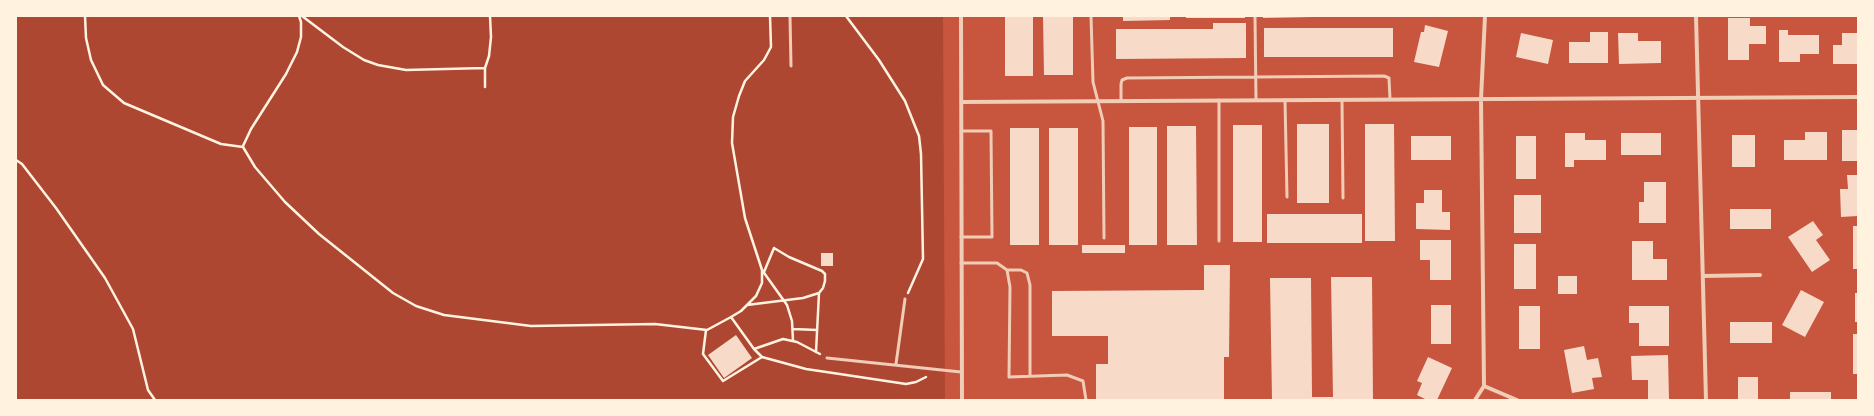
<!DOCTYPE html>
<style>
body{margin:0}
#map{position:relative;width:1874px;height:416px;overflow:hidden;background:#c8553d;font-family:"Open Sans",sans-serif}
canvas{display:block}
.frame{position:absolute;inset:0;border:17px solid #fff3e0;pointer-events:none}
</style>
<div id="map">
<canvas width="1874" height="416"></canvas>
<div class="frame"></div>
</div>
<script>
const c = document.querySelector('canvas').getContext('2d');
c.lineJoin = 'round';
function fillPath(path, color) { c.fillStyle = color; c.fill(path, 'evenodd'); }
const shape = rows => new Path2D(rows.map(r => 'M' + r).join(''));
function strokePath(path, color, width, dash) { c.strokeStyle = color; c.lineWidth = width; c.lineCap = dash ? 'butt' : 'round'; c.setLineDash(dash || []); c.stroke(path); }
fillPath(shape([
 [16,16,943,16,945,400,16,400]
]), '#ae4732');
fillPath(shape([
 [1005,16,1033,16,1033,76,1005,76],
 [1043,16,1073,16,1073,75,1044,75],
 [1123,16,1170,16,1170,20,1123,21],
 [1186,16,1245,16,1245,18,1186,18],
 [1263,16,1313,16,1313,17,1263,18],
 [1728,18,1750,18,1750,26,1766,26,1766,44,1749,44,1749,60,1728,60],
 [1213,23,1246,23,1246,58,1116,59,1116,29,1213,29],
 [1425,25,1448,31,1439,67,1414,62,1421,32,1424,32],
 [1264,28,1393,28,1393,57,1264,57],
 [1779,30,1788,30,1788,35,1819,35,1819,54,1800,54,1800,62,1779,62],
 [1590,32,1608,32,1608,63,1569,63,1569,42,1590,42],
 [1521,33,1553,40,1548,64,1516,57],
 [1618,33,1638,33,1638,41,1661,41,1661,63,1619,64],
 [1842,33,1858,33,1858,64,1833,64,1833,45,1842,45],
 [1297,124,1329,124,1329,203,1297,203],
 [1365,124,1394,124,1395,241,1365,241],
 [1233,125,1262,125,1262,242,1233,242],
 [1167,126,1196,126,1197,245,1167,245],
 [1129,127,1157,127,1157,245,1129,245],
 [1010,128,1039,128,1039,245,1010,245],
 [1049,128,1078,128,1078,245,1049,245],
 [1842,130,1858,130,1858,161,1842,161],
 [1805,132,1827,132,1827,160,1784,160,1784,140,1805,140],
 [1565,133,1585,133,1585,140,1606,140,1606,160,1574,160,1574,167,1565,167],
 [1621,133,1661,133,1661,155,1621,155],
 [1732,135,1755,135,1755,167,1732,167],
 [1411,136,1451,136,1451,160,1411,160],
 [1516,136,1536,136,1536,179,1516,179],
 [1847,175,1858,175,1858,216,1841,217,1840,189,1848,189],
 [1644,182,1666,182,1666,223,1639,223,1639,202,1644,202],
 [1424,190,1442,190,1442,212,1450,212,1450,230,1416,229,1416,203,1424,203],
 [1514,195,1541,195,1541,233,1514,233],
 [1730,209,1771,209,1771,229,1730,229],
 [1267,214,1362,214,1362,243,1267,243],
 [1813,221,1823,235,1816,240,1830,260,1812,272,1788,237],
 [1853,226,1858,226,1858,269,1853,269],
 [1420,240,1451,240,1451,280,1430,280,1430,260,1420,260],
 [1632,241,1653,241,1653,259,1667,259,1667,280,1632,280],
 [1514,244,1536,244,1536,289,1514,289],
 [1082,245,1125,245,1125,253,1082,253],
 [821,253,833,253,833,266,821,266],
 [1204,265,1230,265,1229,357,1224,357,1224,400,1096,400,1096,364,1108,364,1108,336,1052,336,1052,291,1204,290],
 [1558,276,1577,276,1577,294,1558,294],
 [1331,277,1372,277,1373,400,1272,400,1270,278,1311,278,1312,397,1333,397],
 [1801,290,1824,302,1805,337,1782,325],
 [1855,293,1858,293,1858,322,1855,322],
 [1431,305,1451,305,1451,344,1431,344],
 [1519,306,1540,306,1540,349,1519,349],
 [1629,306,1669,306,1669,346,1639,346,1639,323,1629,323],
 [1730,322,1772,322,1772,343,1730,343],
 [1853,334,1858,334,1858,374,1853,374],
 [736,335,752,358,724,378,708,355],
 [1584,346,1587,360,1598,358,1602,377,1592,378,1594,389,1572,393,1564,350],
 [1668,355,1669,399,1648,400,1648,380,1632,380,1631,356],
 [1428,357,1452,368,1437,400,1427,400,1417,395,1422,383,1417,381],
 [1738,377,1758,377,1758,400,1738,400],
 [1790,392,1831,392,1831,400,1790,400]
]), '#f7dbc8');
strokePath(shape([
 [85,16,86,38,91,60,103,85,124,103,221,144,243,147,255,167,285,202,319,234,393,293,416,306,444,315,531,326,655,324,707,330,731,317,754,349,783,339,797,342,820,354],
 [302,16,343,47,364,60,378,65,406,70,485,68],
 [770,16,771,47,764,60,745,81,739,96,733,117,732,143,745,218,762,270,787,305,792,321,793,341],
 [846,16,879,60,905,101,919,136,921,154,923,259,908,293],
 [485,87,485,68,489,56,491,37,490,16],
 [243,146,251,129,286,74,297,52,301,37,301,22,299,16],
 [16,160,22,164,56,208,105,278,133,329,148,390,155,400],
 [764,272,774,248,789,257,822,271,825,274,825,281,823,288,819,293],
 [747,305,803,298,819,293,816,352],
 [731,317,741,311,756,296,762,283,762,270],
 [793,329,817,330],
 [706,330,703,354,723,381,762,357],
 [754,349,762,357,806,369,833,373,906,384,916,382,926,377]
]), '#fff3e0', 2.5);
strokePath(shape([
 [790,16,791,66],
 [1091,16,1093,82,1103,121,1104,238],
 [1255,16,1256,100],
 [1219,100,1219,241],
 [1285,100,1287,197],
 [1342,100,1343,198],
 [1121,101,1121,84,1122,80,1127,78,1384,76,1389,78,1390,99],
 [961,131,991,131,992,237,961,237],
 [961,263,997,263,1007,270,1021,270,1027,273,1030,285,1030,376],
 [1007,270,1010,287,1009,377,1067,375,1083,381,1086,400],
 [827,358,961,372],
 [896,364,905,299]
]), '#f1ccb7', 3);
strokePath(shape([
 [961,16,962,400],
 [1696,16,1706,400],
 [961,102,1858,97],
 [1703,276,1760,275],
 [1484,386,1517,400],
 [1475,400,1484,386,1481,99,1485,16]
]), '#f1ccb7', 4);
</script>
